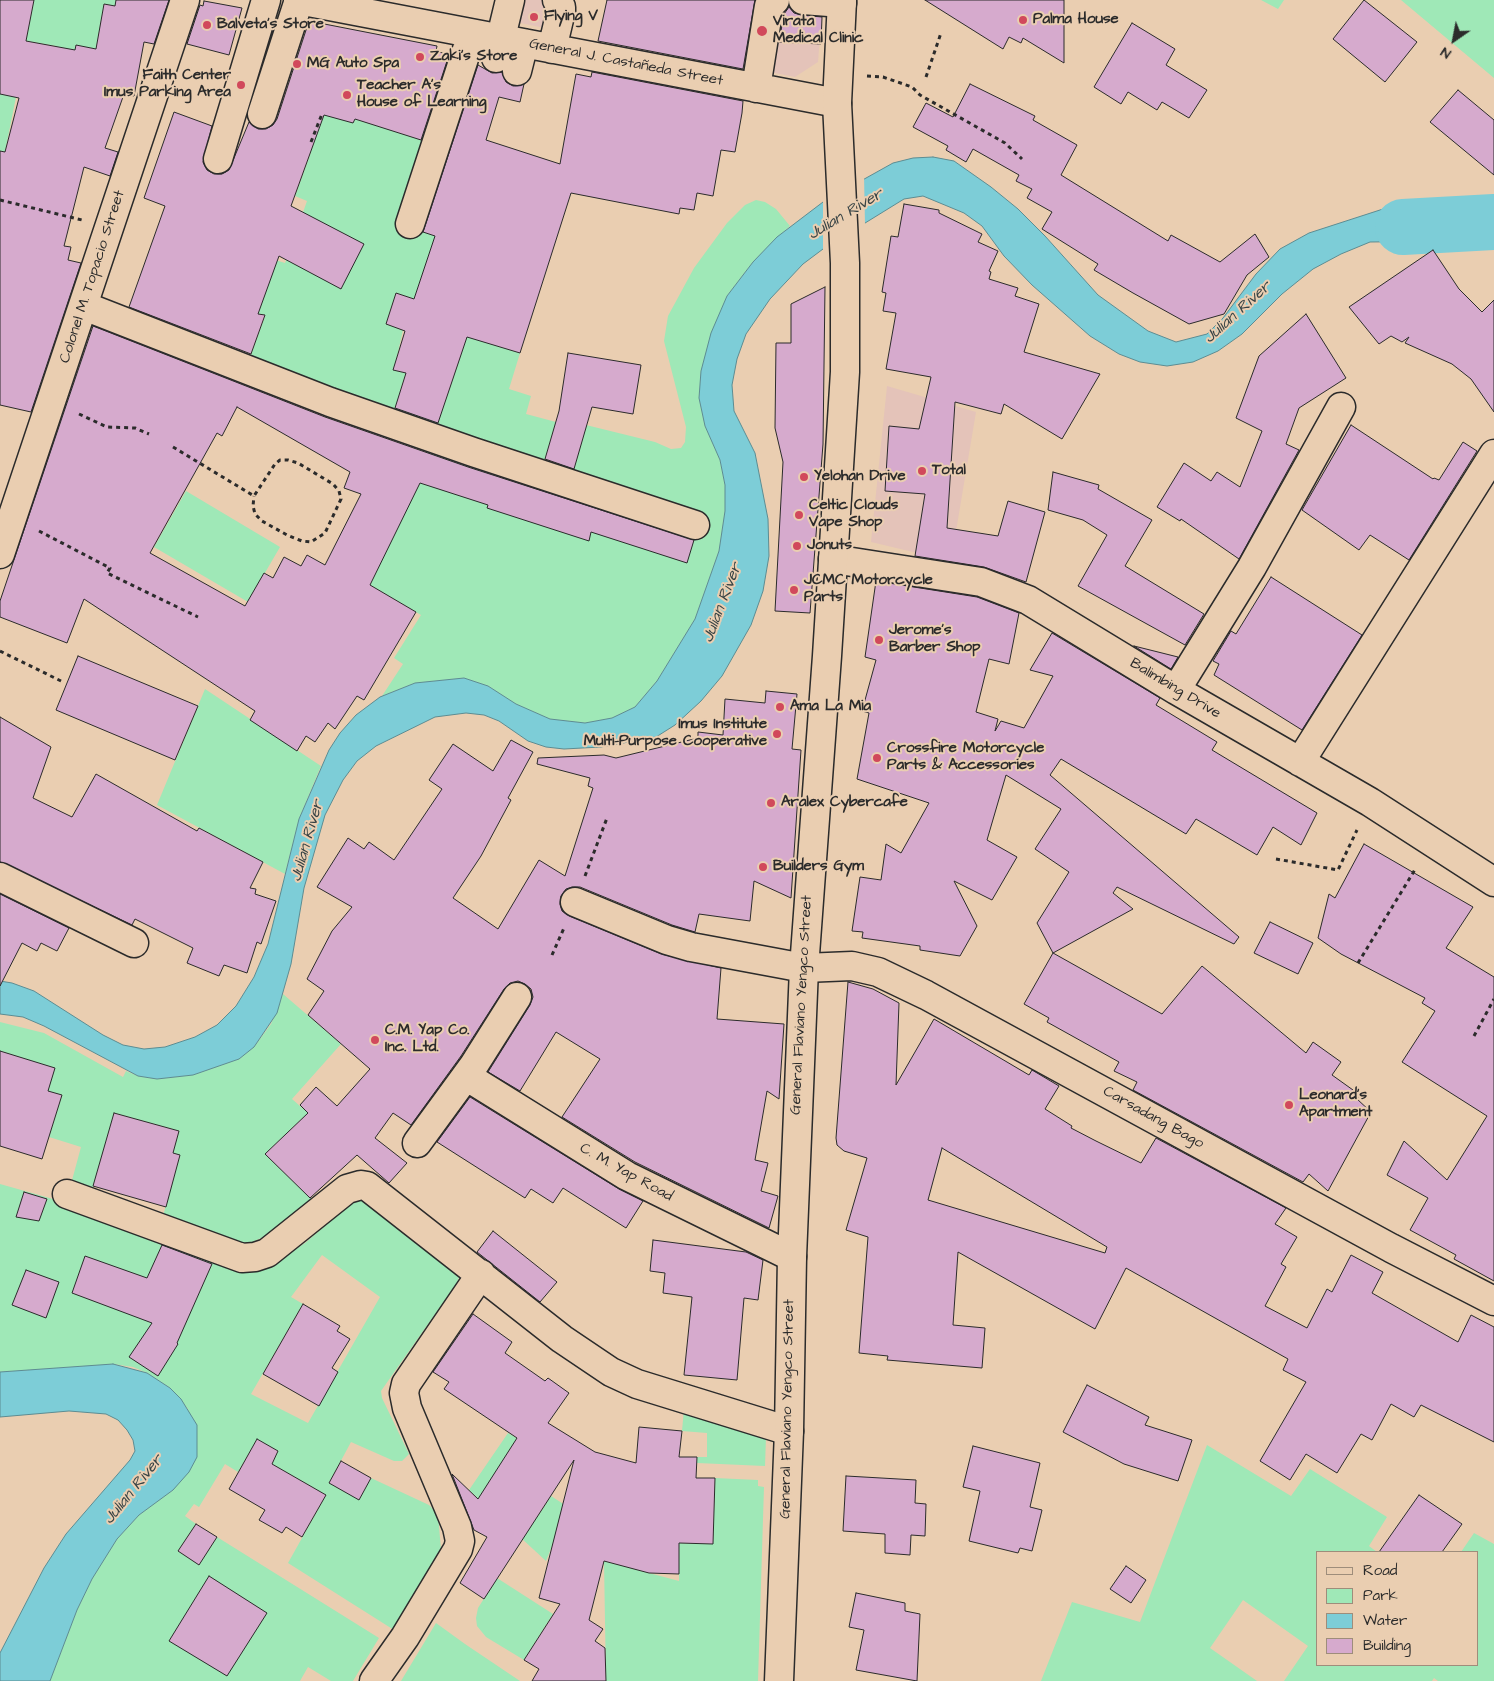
<!DOCTYPE html>
<meta charset="utf-8">
<style>
body{margin:0}
#map{position:relative;width:1494px;height:1681px;overflow:hidden;background:#eaceb1;font-family:"Architects Daughter",sans-serif}
canvas{display:block}
.legend{position:absolute;left:1316px;top:1551px;width:162px;height:115px;box-sizing:border-box;background:#eaceb1;border:1px solid #9e8d7b;margin:0;padding:6px 9px;list-style:none;font-size:15px;color:#2b2b2b}
.legend li{display:flex;align-items:center;gap:10px;height:25px}
.legend b{width:25px;border:1px solid #9e8d7b}
.north{position:absolute;left:1429px;top:15px;width:50px;height:50px;-webkit-text-stroke:4px #eaceb1;paint-order:stroke;rotate:213deg;font-size:14px;font-weight:700;line-height:20px;text-align:center;color:#2b2b2b}
.north::after{content:'';display:block;margin:auto;width:18px;height:22px;background:#2b2b2b;clip-path:polygon(50% 0,100% 100%,50% 72%,0 100%)}
</style>
<div id="map">
<canvas width="1494" height="1681"></canvas>
<ul class="legend">
<li><b style="height:6px;background:#eaceb1"></b>Road</li>
<li><b style="height:14px;background:#9fe8b7"></b>Park</li>
<li><b style="height:14px;background:#7dcdd7"></b>Water</li>
<li><b style="height:14px;background:#d6aacd"></b>Building</li>
</ul>
<div class="north">N</div>
</div>
<script>
const c = document.querySelector('canvas').getContext('2d');
c.lineJoin = 'round';
function fillPath(path, color) { c.fillStyle = color; c.fill(path, 'evenodd'); }
const shape = rows => new Path2D(rows.map(r => 'M' + r).join(''));
function strokePath(path, color, width, dash) { c.strokeStyle = color; c.lineWidth = width; c.lineCap = dash ? 'butt' : 'round'; c.setLineDash(dash || []); c.stroke(path); }
function label(font, color, halo, rows, align = 'center') {
  c.font = font + ' "Architects Daughter",sans-serif'; c.lineWidth = 4; c.setLineDash([]); c.textBaseline = 'middle'; c.strokeStyle = halo; c.fillStyle = color; for (const [text, x, y, turn = 0] of rows) {
    c.save(); c.translate(x, y); c.rotate((+turn || 0) * Math.PI / 180); c.textAlign = isNaN(turn) ? turn : align; if (halo) c.strokeText(text, 0, 0); c.fillText(text, 0, 0); c.restore();
  }
}
fillPath(shape([
 [500,0,575,0,569,33,496,18],
 [705,0,823,0,818,62,795,77,700,58],
 [887,386,976,412,951,561,871,542]
]), '#e4c3b9');
fillPath(shape([
 [34,0,116,0,115,6,104,4,96,49,69,84,50,81,56,46,26,41],
 [1261,0,1284,0,1278,9],
 [1401,0,1494,0,1494,78],
 [0,89,16,97,5,152,0,151],
 [290,105,355,119,429,142,415,230,453,240,442,280,423,273,414,299,396,293,386,324,403,330,394,370,406,373,400,391,444,405,467,336,520,353,509,389,531,396,526,414,556,422,543,466,572,474,586,425,655,442,671,449,681,448,685,442,686,427,664,341,668,316,694,268,727,223,745,205,756,200,765,202,776,209,790,226,753,262,727,296,701,371,699,398,705,426,720,460,725,485,725,511,719,551,695,619,657,681,635,707,612,718,585,723,550,719,516,704,488,686,464,678,415,683,382,696,403,664,394,658,421,615,370,585,417,482,430,443,244,374,265,316,258,314,266,257,285,263,307,201,295,196,311,152],
 [186,491,280,547,248,602,154,547],
 [205,689,321,766,299,819,285,874,157,805],
 [283,994,341,1044,292,1099,308,1113,265,1154,313,1200,268,1235,250,1243,232,1243,163,1216,180,1155,173,1153,179,1131,114,1113,92,1191,71,1184,81,1147,49,1137,62,1095,48,1091,0,1051,0,1022,44,1033,123,1077,126,1071,138,1076,157,1079,193,1075,239,1059,254,1047,271,1024],
 [0,1184,276,1262,305,1243,355,1200,364,1198,457,1270,459,1277,457,1283,381,1391,382,1398,409,1454,402,1461,394,1461,351,1442,329,1483,359,1499,371,1478,429,1505,438,1514,441,1550,394,1630,288,1563,326,1495,272,1464,278,1451,257,1440,238,1472,225,1464,199,1507,194,1504,185,1516,196,1524,178,1551,199,1565,217,1537,379,1638,353,1681,331,1681,308,1667,300,1681,50,1681,77,1610,92,1579,117,1539,139,1515,173,1490,188,1409,170,1388,147,1373,133,1367,113,1364,0,1372],
 [322,1255,380,1297,308,1423,251,1394,303,1304,291,1297],
 [684,1409,766,1437,765,1466,697,1463,697,1457,707,1457,707,1433,682,1431],
 [508,1433,517,1438,488,1484,538,1516,551,1496,568,1507,546,1561,469,1490],
 [1207,1445,1291,1496,1310,1469,1387,1517,1369,1546,1377,1552,1318,1552,1318,1665,1478,1665,1478,1552,1461,1552,1474,1533,1494,1544,1494,1681,1438,1681,1434,1678,1432,1681,1284,1681,1308,1646,1243,1600,1210,1648,1257,1681,1041,1681,1072,1602,1140,1622],
 [715,1478,758,1480,758,1486,764,1487,758,1681,606,1681,604,1561,679,1581,679,1543,713,1544],
 [497,1578,553,1614,524,1660,486,1637,477,1626,476,1618,478,1608],
 [436,1623,465,1644,520,1681,401,1681]
]), '#9fe8b7');
const water = shape([
 [933,157,954,161,991,187,1018,209,1045,236,1098,295,1148,331,1176,342,1207,334,1223,318,1256,274,1280,249,1309,233,1383,209,1429,209,1479,204,1482,237,1448,241,1370,242,1341,254,1313,269,1282,294,1242,334,1218,351,1193,362,1167,366,1140,362,1119,354,1090,336,1032,285,1004,256,982,226,964,213,923,196,904,199,823,249,803,264,770,299,746,334,737,359,732,385,734,411,755,453,768,519,769,556,763,591,751,625,722,676,701,701,675,725,656,737,601,747,564,749,546,747,528,741,499,721,484,715,466,713,435,717,376,746,357,761,343,780,325,815,304,888,291,964,277,1013,254,1047,239,1059,193,1075,157,1079,138,1076,44,1026,23,1017,0,1014,0,981,12,983,34,991,103,1035,123,1045,144,1049,165,1047,195,1037,217,1025,236,1006,254,977,268,944,299,819,329,750,340,733,356,715,380,697,415,683,464,678,488,686,516,704,550,719,585,723,612,718,635,707,657,681,695,619,719,551,725,511,725,485,720,460,705,426,699,398,701,371,711,333,727,296,753,262,777,237,823,202,893,163,913,158,933,157],
 [113,1364,147,1373,170,1388,181,1399,197,1425,197,1457,189,1472,173,1490,139,1515,117,1539,92,1579,77,1610,50,1681,0,1681,0,1653,44,1568,66,1534,130,1460,135,1451,133,1440,127,1430,118,1420,106,1414,69,1411,0,1417,0,1372,113,1364]
]);
fillPath(water, '#7dcdd7');
strokePath(water, '#5c8c92', 1);
fillPath(shape([
 [864,175,865,225,823,252,823,199]
]), '#eaceb1');
strokePath(shape([
 [1403,227,1494,222]
]), '#7dcdd7', 56);
const building = shape([
 [0,0,34,0,26,41,75,50,76,45,96,49,104,4,115,6,116,0,169,0,154,44,144,42,134,96,124,94,105,148,118,152,110,176,84,167,64,246,71,247,68,260,81,263,31,412,0,405,0,151,5,152,19,98,0,94,0,0],
 [607,0,755,0,743,69,598,41,607,0],
 [925,0,1064,0,1064,63,1023,38,1021,43,1009,37,1003,49,925,0],
 [1364,0,1417,42,1385,82,1333,39,1364,0],
 [204,1,242,8,229,55,187,44,200,5,203,6,204,1],
 [789,7,794,13,801,15,822,17,821,44,779,42,784,14,789,7],
 [309,21,437,46,436,51,449,55,421,140,355,119,353,123,324,115,291,206,364,244,341,289,279,256,258,314,265,315,251,354,129,307,165,206,144,198,174,112,212,126,203,162,207,170,214,174,222,174,229,170,249,122,258,129,266,129,273,125,277,119,309,21],
 [1132,23,1175,49,1166,65,1207,90,1189,118,1162,102,1157,110,1128,92,1121,104,1094,87,1132,23],
 [478,65,492,73,502,72,506,82,513,86,524,84,520,102,499,97,486,140,560,164,576,74,591,77,592,72,743,101,742,113,735,152,721,150,713,196,697,193,694,210,680,208,679,214,571,193,520,353,467,337,438,423,395,408,406,373,393,370,405,331,386,324,396,293,414,299,435,236,423,232,478,65],
 [970,84,1035,116,1033,120,1077,145,1061,175,1168,241,1171,235,1220,262,1255,234,1269,257,1247,275,1224,314,1189,324,1133,293,1094,270,1098,264,1042,229,1052,212,1027,198,1032,189,1016,181,1019,175,973,149,966,162,946,150,948,146,913,127,926,103,953,117,970,84],
 [1458,90,1494,120,1494,175,1430,122,1458,90],
 [904,204,939,210,939,213,982,234,978,242,998,251,989,271,991,272,989,279,1018,288,1015,296,1039,304,1024,352,1100,374,1062,439,1004,404,1001,414,955,402,947,528,998,536,1008,501,1045,512,1026,582,984,567,915,556,925,494,885,491,889,426,919,429,931,377,886,369,896,313,883,311,886,293,882,292,891,236,898,237,904,204],
 [1433,250,1459,289,1482,312,1494,300,1494,412,1471,379,1452,364,1405,343,1409,337,1402,342,1391,336,1379,344,1349,307,1433,250],
 [825,287,823,444,810,613,775,611,783,462,775,428,776,343,791,343,791,304,825,287],
 [1306,314,1346,378,1299,408,1286,444,1299,450,1239,559,1181,519,1180,521,1157,507,1184,463,1211,481,1217,472,1240,487,1262,431,1236,418,1259,356,1306,314],
 [93,326,325,417,468,467,694,540,687,563,591,532,589,541,487,508,488,505,420,483,370,585,416,612,364,700,357,696,335,729,328,723,315,742,306,736,297,751,250,720,255,711,84,599,67,643,0,617,0,601,93,326],
 [237,407,350,472,344,488,361,494,325,565,307,555,301,566,284,557,273,578,264,573,245,606,150,553,217,433,222,436,237,407],
 [568,353,641,365,633,414,592,407,574,469,545,459,559,411,568,353],
 [1351,425,1433,479,1434,478,1439,480,1463,442,1477,451,1409,560,1370,535,1359,550,1302,510,1351,425],
 [1053,472,1099,485,1098,489,1152,520,1125,566,1204,614,1185,645,1078,586,1107,535,1083,520,1048,510,1053,472],
 [1271,577,1362,635,1302,730,1214,675,1219,664,1213,661,1231,631,1236,634,1271,577],
 [876,581,977,597,1019,613,1009,664,989,659,976,712,998,719,995,731,1001,721,1024,728,1053,676,1030,670,1052,633,1160,698,1156,705,1217,742,1212,750,1317,813,1301,845,1273,827,1257,855,1196,819,1186,834,1061,759,1050,775,1239,937,1234,944,1117,887,1113,893,1133,909,1053,953,1037,923,1069,872,1035,849,1061,809,1006,775,987,840,1017,857,992,900,954,881,977,926,960,956,920,950,920,946,862,938,863,932,852,931,860,877,881,880,886,844,901,853,929,803,857,779,869,713,862,711,876,660,865,657,876,581],
 [1134,646,1178,657,1171,669,1134,646],
 [78,656,198,706,175,760,56,710,78,656],
 [766,691,797,694,792,749,801,750,791,898,754,881,750,921,699,914,695,932,672,925,580,887,572,887,566,889,561,896,560,904,562,911,569,916,661,954,721,968,717,1019,784,1024,779,1099,767,1091,755,1160,768,1163,761,1191,778,1196,769,1228,635,1162,562,1117,600,1059,556,1032,520,1091,488,1072,530,1005,533,997,531,989,525,984,518,981,510,983,504,989,461,1056,411,1125,393,1113,375,1138,407,1163,389,1183,357,1155,310,1198,265,1154,308,1113,300,1105,316,1087,337,1106,370,1069,308,1015,324,991,307,979,332,931,352,907,317,887,348,838,364,849,369,842,394,860,442,789,429,780,453,744,493,771,511,740,533,752,508,798,511,800,481,856,453,898,498,929,539,860,565,876,593,788,588,786,590,778,537,764,538,758,604,755,616,758,698,738,698,732,723,735,725,699,765,703,766,691],
 [0,717,51,747,33,798,72,817,96,774,197,831,199,828,263,862,250,888,256,889,255,894,276,901,261,944,257,942,247,973,224,965,219,976,187,963,193,948,135,919,132,925,0,862,0,717],
 [1364,844,1473,907,1446,948,1494,977,1494,1281,1454,1259,1456,1255,1410,1230,1428,1198,1387,1175,1404,1141,1447,1180,1487,1116,1402,1062,1435,1011,1422,1003,1425,998,1341,954,1318,938,1329,894,1335,898,1364,844],
 [0,894,69,928,57,951,41,943,37,951,22,943,0,986,0,894],
 [1270,922,1313,943,1298,974,1254,953,1270,922],
 [1053,953,1162,1014,1202,966,1306,1053,1313,1042,1341,1062,1332,1075,1360,1095,1357,1099,1371,1112,1328,1191,1309,1174,1303,1182,1133,1090,1137,1082,1114,1071,1119,1062,1047,1022,1049,1018,1024,1004,1053,953],
 [848,982,873,989,899,1003,896,1085,934,1019,1029,1075,1032,1070,1059,1086,1045,1109,1072,1126,1071,1128,1096,1141,1141,1163,1156,1138,1286,1208,1275,1224,1297,1237,1281,1264,1286,1267,1265,1306,1307,1328,1327,1289,1332,1292,1351,1255,1383,1272,1372,1293,1458,1342,1471,1315,1494,1327,1494,1442,1421,1405,1414,1417,1391,1404,1372,1440,1361,1434,1337,1473,1306,1454,1290,1480,1260,1461,1306,1382,1283,1370,1288,1359,1126,1268,1095,1329,958,1252,953,1325,985,1328,982,1368,887,1360,888,1356,859,1353,868,1237,846,1230,867,1158,844,1151,837,1145,836,1138,848,982],
 [942,1148,1107,1247,1105,1253,928,1200,942,1148],
 [0,1051,55,1068,48,1091,62,1095,42,1159,0,1146,0,1051],
 [470,1097,619,1189,643,1201,626,1228,563,1188,553,1203,531,1189,525,1198,437,1142,470,1097],
 [114,1113,179,1131,173,1153,180,1155,166,1207,93,1186,114,1113],
 [24,1192,47,1199,39,1221,16,1217,24,1192],
 [493,1231,557,1282,540,1302,477,1252,493,1231],
 [653,1240,746,1252,763,1260,758,1300,744,1298,737,1380,684,1375,692,1297,663,1293,665,1273,650,1271,653,1240],
 [162,1245,212,1264,177,1343,178,1344,158,1376,129,1357,152,1323,72,1293,85,1256,147,1278,162,1245],
 [26,1270,59,1282,46,1318,12,1305,26,1270],
 [303,1304,340,1326,337,1331,350,1339,332,1368,338,1372,319,1406,263,1374,303,1304],
 [473,1314,512,1342,505,1353,545,1381,548,1378,569,1393,548,1423,595,1452,636,1463,639,1427,682,1431,679,1457,697,1457,696,1478,715,1478,713,1544,679,1543,679,1574,649,1573,604,1561,589,1620,603,1629,595,1641,605,1648,606,1681,532,1681,539,1669,524,1660,560,1604,539,1598,574,1460,484,1599,460,1583,487,1537,474,1530,452,1474,478,1499,517,1438,444,1389,449,1382,433,1372,473,1314],
 [1087,1385,1149,1417,1145,1425,1192,1440,1178,1481,1124,1464,1063,1432,1087,1385],
 [257,1439,278,1451,272,1464,326,1495,302,1537,286,1527,282,1533,259,1520,265,1510,229,1489,257,1439],
 [973,1446,1040,1463,1030,1507,1042,1510,1032,1551,1020,1548,1018,1553,969,1541,980,1491,963,1487,973,1446],
 [341,1461,371,1478,359,1500,329,1483,341,1461],
 [846,1476,916,1480,915,1503,926,1504,925,1536,911,1535,910,1555,885,1553,885,1534,843,1531,846,1476],
 [1419,1495,1462,1524,1442,1552,1379,1552,1419,1495],
 [196,1524,217,1537,199,1565,178,1551,196,1524],
 [1126,1566,1146,1580,1131,1603,1110,1589,1126,1566],
 [209,1576,267,1613,227,1676,169,1641,209,1576],
 [856,1593,905,1603,905,1611,920,1614,917,1681,856,1670,864,1630,849,1627,856,1593]
]);
fillPath(building, '#d6aacd');
strokePath(building, '#2b2b2b', 1);
const minor = shape([
 [298,0,837,103],
 [803,0,842,3],
 [552,49,561,11,561,7,557,0],
 [496,58,510,0],
 [517,71,524,43],
 [756,88,768,12,769,6,775,0],
 [262,114,299,0],
 [218,159,266,0],
 [410,224,472,34],
 [84,306,330,402,473,452,695,525],
 [0,554,185,0],
 [833,559,981,582,1028,600,1176,690,1370,802,1494,882],
 [1176,690,1252,567,1341,407],
 [1300,762,1494,454],
 [0,877,134,943],
 [575,902,667,940,691,947,804,968,852,966,878,972,926,995,1391,1248,1494,1301],
 [466,1076,627,1176,792,1257],
 [417,1143,474,1065,517,997],
 [67,1194,242,1258,255,1257,267,1253,347,1189,361,1185,367,1186,562,1339,611,1372,637,1384,789,1431],
 [374,1681,405,1637,458,1549,460,1541,457,1527,407,1408,404,1393,406,1384,481,1274]
]);
const major = shape([
 [779,1681,789,1431,792,1257,804,968,827,656,845,372,845,263,837,103,842,0]
]);
strokePath(minor, '#2b2b2b', 31);
strokePath(major, '#2b2b2b', 31);
strokePath(shape([
 [867,76,883,77,912,87,920,95,1005,143,1022,159],
 [926,77,941,33],
 [311,142,322,114],
 [0,200,82,220],
 [79,414,107,427,135,428,149,434],
 [173,447,254,496,275,464,280,460,288,460,298,463,333,484,339,491,341,499,325,533,311,542,302,541,287,535,262,521,255,514,253,506,254,496],
 [39,531,110,568,107,573,198,617],
 [0,651,63,682],
 [1276,859,1338,870,1357,830],
 [585,876,607,818],
 [552,955,564,928],
 [1358,963,1416,868],
 [1474,1036,1494,999]
]), '#2b2b2b', 3, [4, 4]);
strokePath(minor, '#eaceb1', 28);
strokePath(major, '#eaceb1', 28);
for (const [x, y, r, color] of [
 [534,17,5,"#d1495b"],
 [1023,20,5,"#d1495b"],
 [207,25,5,"#d1495b"],
 [762,31,6,"#d1495b"],
 [420,57,5,"#d1495b"],
 [297,64,5,"#d1495b"],
 [241,85,5,"#d1495b"],
 [347,95,5,"#d1495b"],
 [922,471,5,"#d1495b"],
 [804,477,5,"#d1495b"],
 [799,515,5,"#d1495b"],
 [797,546,5,"#d1495b"],
 [794,590,5,"#d1495b"],
 [879,640,5,"#d1495b"],
 [780,707,5,"#d1495b"],
 [777,734,5,"#d1495b"],
 [877,758,5,"#d1495b"],
 [771,803,5,"#d1495b"],
 [763,867,5,"#d1495b"],
 [375,1040,5,"#d1495b"],
 [1289,1105,5,"#d1495b"]
]) { const dot = new Path2D(); dot.arc(x, y, r, 0, 2 * Math.PI); c.fillStyle = color; c.fill(dot); strokePath(dot, '#eaceb1', 2); }
label('bold 15px', '#2b2b2b', '#eaceb1', [
 ["Flying V",544,17],
 ["Palma House",1033,20],
 ["Virata",773,22],
 ["Medical Clinic",773,39],
 ["Balveta's Store",217,25],
 ["Zaki's Store",430,57],
 ["MG Auto Spa",307,64],
 ["Faith Center",231,76,"right"],
 ["Imus Parking Area",231,93,"right"],
 ["Teacher A's",357,86],
 ["House of Learning",357,103],
 ["Total",932,471],
 ["Yelohan Drive",814,477],
 ["Celtic Clouds",809,506],
 ["Vape Shop",809,523],
 ["Jonuts",807,546],
 ["JCMC Motorcycle",804,581],
 ["Parts",804,598],
 ["Jerome’s",889,631],
 ["Barber Shop",889,648],
 ["Ama La Mia",790,707],
 ["Imus Institute",767,725,"right"],
 ["Multi-Purpose Cooperative",767,742,"right"],
 ["Crossfire Motorcycle",887,749],
 ["Parts & Accessories",887,766],
 ["Aralex Cybercafe",781,803],
 ["Builders Gym",773,867],
 ["C.M. Yap Co.",385,1031],
 ["Inc. Ltd.",385,1048],
 ["Leonard's",1299,1096],
 ["Apartment",1299,1113]
], 'left');
label('15px', '#2b2b2b', '#eaceb1', [
 ["General J. Castañeda Street",626,63,11],
 ["Colonel M. Topacio Street",93,277,-72],
 ["Balimbing Drive",1175,689,31],
 ["General Flaviano Yengco Street",802,1005,-87],
 ["Carsadang Bago",1153,1118,29],
 ["C. M. Yap Road",626,1173,29],
 ["General Flaviano Yengco Street",788,1409,-89]
]);
label('italic 16px', '#374345', '#eaceb1', [
 ["Julian River",846,215,-31],
 ["Julian River",1238,313,-42],
 ["Julian River",723,603,-69],
 ["Julian River",308,841,-74],
 ["Julian River",134,1490,-51]
]);
</script>
